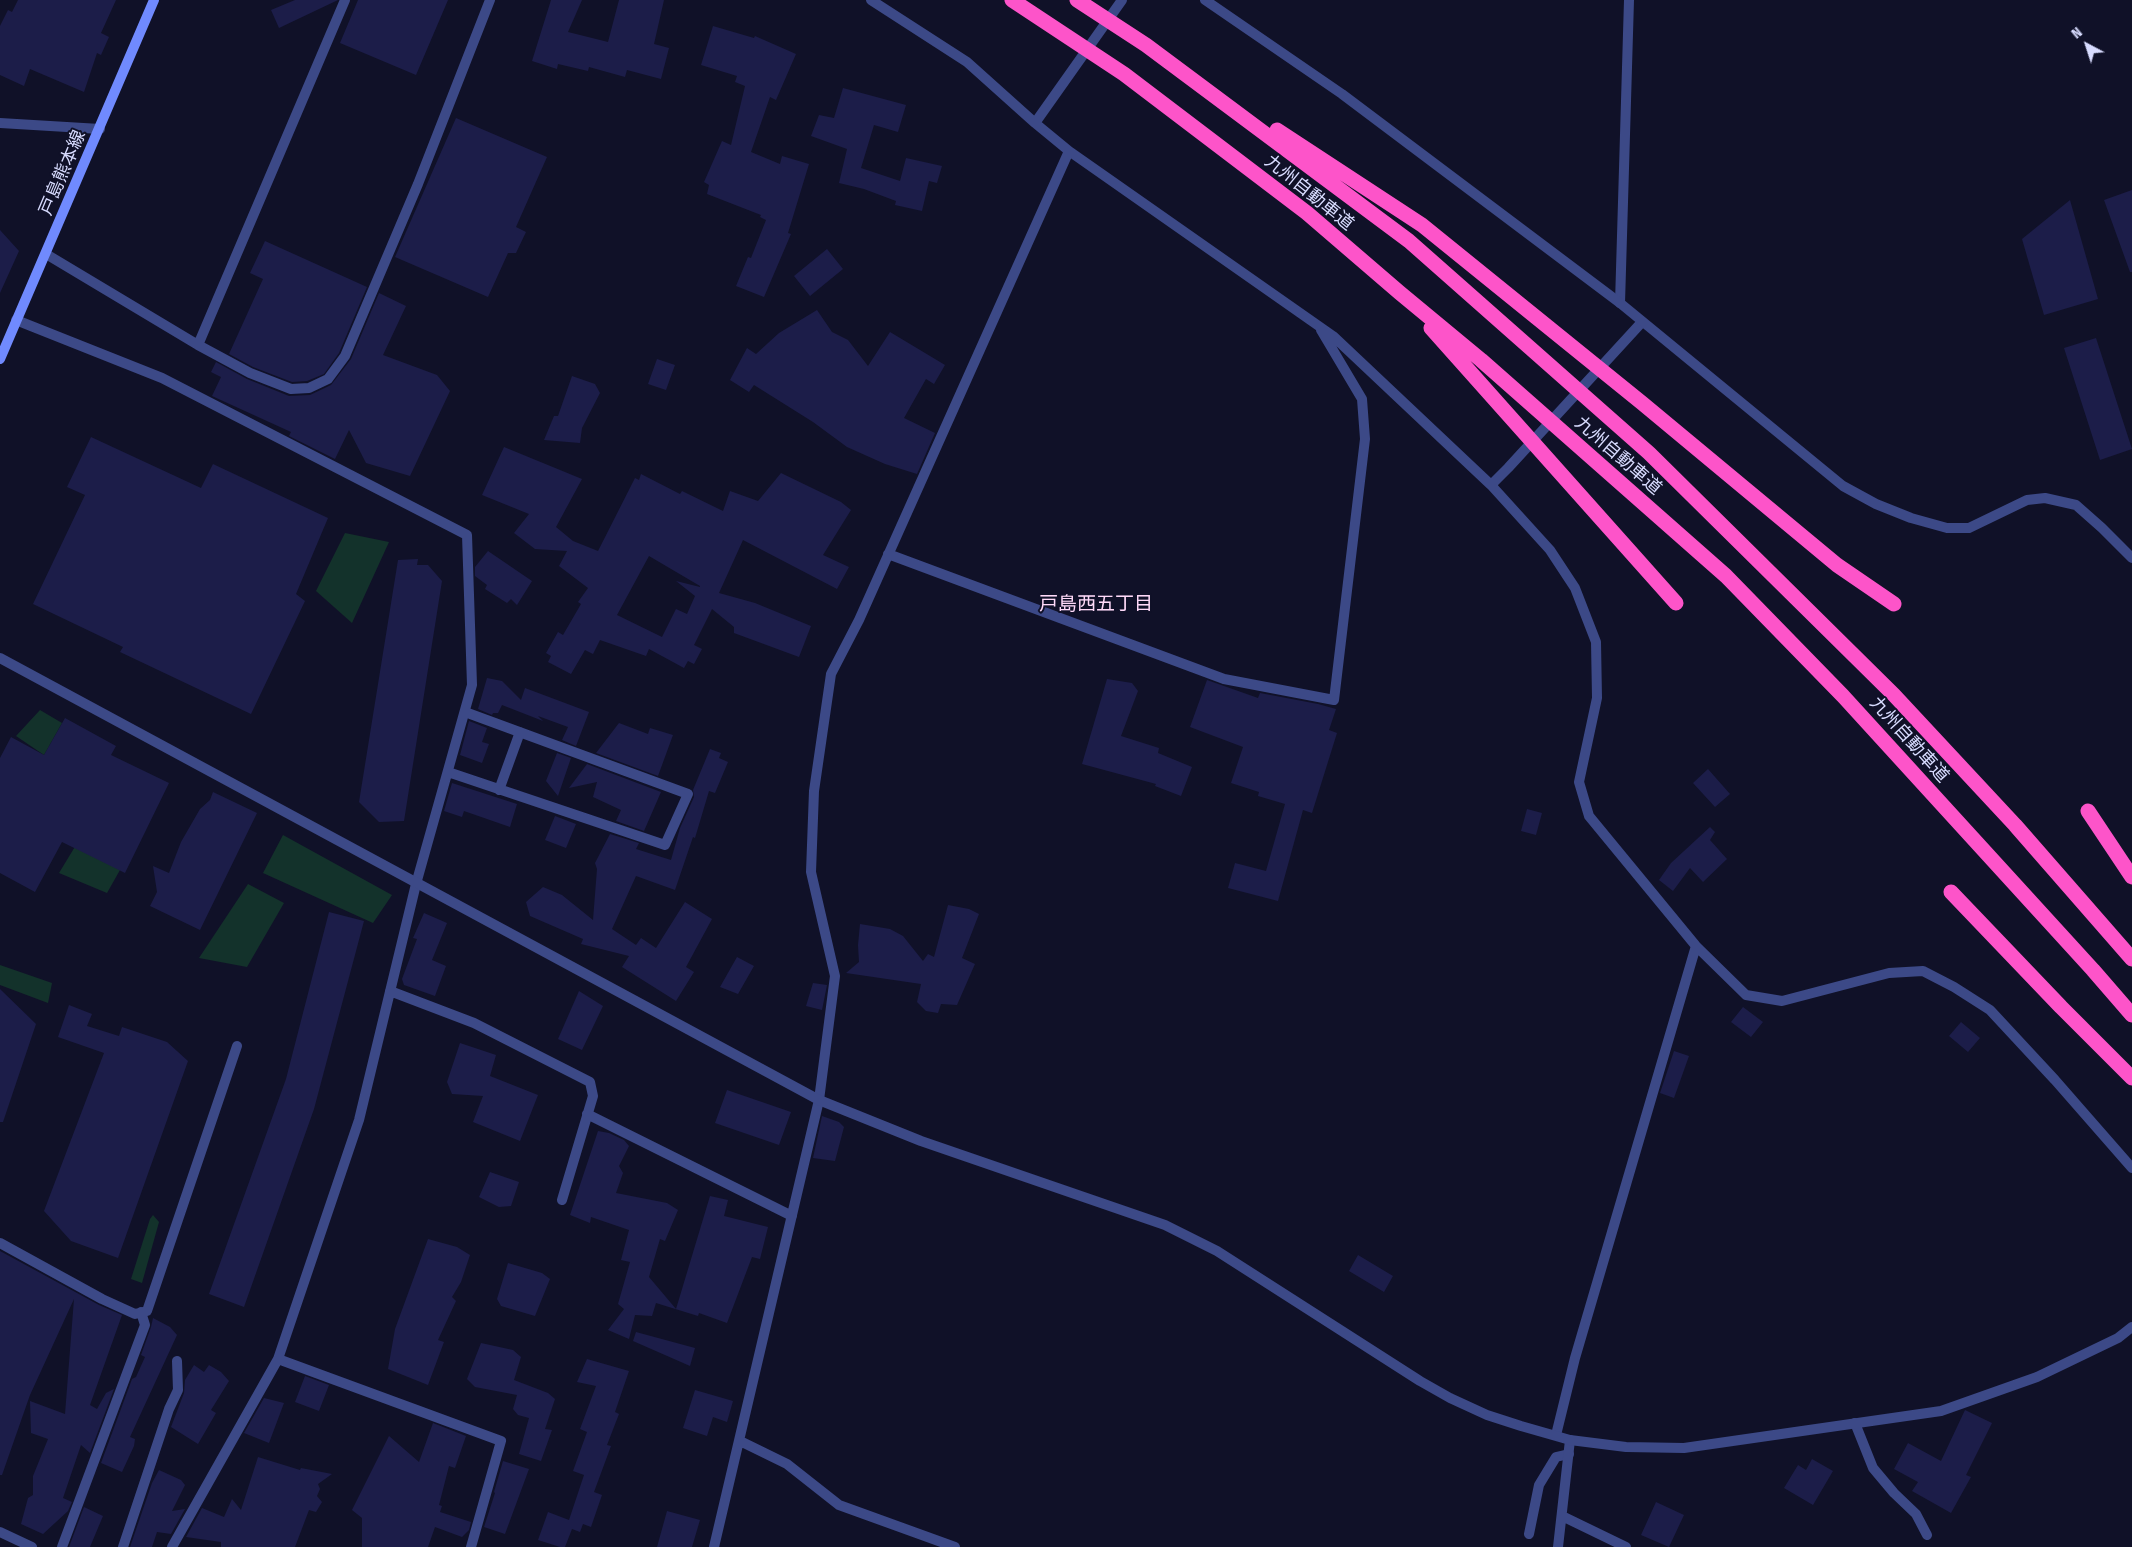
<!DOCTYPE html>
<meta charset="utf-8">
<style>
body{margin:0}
#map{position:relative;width:2132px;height:1547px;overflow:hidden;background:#101128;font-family:"Fira Sans Condensed",sans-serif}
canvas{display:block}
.north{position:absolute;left:2062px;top:20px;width:50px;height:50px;-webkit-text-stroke:4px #101128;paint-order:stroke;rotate:320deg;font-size:14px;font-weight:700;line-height:20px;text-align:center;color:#d8dcff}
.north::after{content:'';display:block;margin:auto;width:18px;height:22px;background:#d8dcff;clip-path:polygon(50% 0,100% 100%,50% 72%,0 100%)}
</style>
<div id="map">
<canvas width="2132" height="1547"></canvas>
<div class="north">N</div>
</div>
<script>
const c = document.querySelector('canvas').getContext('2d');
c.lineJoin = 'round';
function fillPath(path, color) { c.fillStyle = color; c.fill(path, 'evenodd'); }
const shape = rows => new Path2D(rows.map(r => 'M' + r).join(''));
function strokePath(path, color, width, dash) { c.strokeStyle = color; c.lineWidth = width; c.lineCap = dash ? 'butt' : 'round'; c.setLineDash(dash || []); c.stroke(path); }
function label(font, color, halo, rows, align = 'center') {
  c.font = font + ' "Fira Sans Condensed","Noto Sans JP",sans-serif'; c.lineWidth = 4; c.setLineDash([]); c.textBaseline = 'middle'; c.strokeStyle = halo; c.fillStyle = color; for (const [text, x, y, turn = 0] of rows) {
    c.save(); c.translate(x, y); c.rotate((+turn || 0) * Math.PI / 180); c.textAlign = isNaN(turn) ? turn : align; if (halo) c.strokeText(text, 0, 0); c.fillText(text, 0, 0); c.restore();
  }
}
fillPath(shape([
 [345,533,389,542,352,623,316,591],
 [40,710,62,723,44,755,16,736],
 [283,835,392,895,373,923,263,873],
 [76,845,120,870,107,893,59,873],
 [248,884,284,903,247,967,199,958],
 [0,965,52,983,48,1003,0,985],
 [153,1215,159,1222,142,1283,131,1279,150,1219]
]), '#13322b');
fillPath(shape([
 [18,0,116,0,101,33,109,37,101,55,97,53,84,92,30,69,24,86,0,75,0,26,8,10,12,12],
 [295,0,338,0,279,28,271,10],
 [358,0,448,0,416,75,340,43],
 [551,0,582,0,568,32,608,42,619,0,664,0,654,44,669,48,661,79,627,70,625,77,589,67,588,71,558,64,557,69,532,61],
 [713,26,754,38,755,36,796,54,776,100,770,97,751,152,780,164,782,156,809,164,788,233,791,234,764,297,736,286,748,257,751,258,766,220,760,217,761,215,707,194,709,185,704,182,722,141,731,145,745,86,735,82,737,76,701,65],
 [843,88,906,105,898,132,874,125,861,168,900,181,906,158,942,166,937,183,929,181,922,211,895,205,896,201,864,189,839,183,847,149,811,136,819,115,834,118],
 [456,118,547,157,516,227,526,232,516,253,508,253,488,297,395,257],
 [2132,190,2132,272,2130,272,2104,200],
 [2070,200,2098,299,2044,315,2022,239],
 [0,230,19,251,0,293],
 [265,241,367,287,339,353,324,374,307,381,292,382,253,367,229,354,263,279,250,273],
 [827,249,843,269,810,296,794,276],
 [379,293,406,306,383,355,437,375,450,391,410,476,366,463,349,430,335,459,289,436,291,432,212,396,221,377,211,372,216,362,247,379,289,396,310,395,331,385,351,359],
 [817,310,832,332,848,340,868,366,890,332,945,365,934,384,926,379,904,418,935,433,917,474,885,464,847,447,813,422,754,385,749,392,730,380,747,348,756,354,779,333],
 [2096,338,2132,449,2100,460,2064,348],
 [657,359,675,365,666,390,648,384],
 [572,376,595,384,600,393,582,428,580,443,544,440,554,416,558,416],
 [91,437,201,488,213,464,328,518,296,594,305,601,251,714,120,652,123,647,33,604,85,495,67,487],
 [504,447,582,479,556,527,573,541,598,551,635,478,639,480,641,474,680,494,682,491,723,511,730,491,758,501,781,473,841,502,851,510,823,555,849,567,837,589,743,540,719,593,755,603,811,626,799,657,734,633,734,627,712,609,694,645,702,649,694,664,688,661,684,668,649,649,646,656,600,640,593,654,585,650,571,674,548,662,551,656,546,653,558,632,563,635,581,604,578,602,588,588,559,566,567,551,535,549,514,533,529,514,482,495],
 [649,556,700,586,700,587,676,581,695,596,687,614,676,609,662,637,617,615],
 [488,551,532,581,517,605,511,599,507,603,485,589,487,585,475,576,475,567],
 [418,559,417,565,428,565,442,581,404,821,379,822,359,802,398,560],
 [487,678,502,681,521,700,525,688,589,712,576,746,562,740,568,727,538,716,543,721,502,705,498,713,493,713,492,715,478,709],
 [1107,679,1132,683,1138,691,1121,736,1159,748,1158,753,1192,767,1181,796,1155,786,1156,784,1082,764],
 [1207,680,1258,698,1260,693,1318,704,1336,709,1329,730,1337,733,1312,813,1303,810,1278,901,1228,888,1235,863,1266,871,1285,804,1258,796,1259,792,1231,783,1243,747,1190,727],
 [65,718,116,746,111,755,169,783,125,873,62,842,35,892,0,873,0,758,11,737,44,755],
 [469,721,487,728,482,742,489,744,482,763,460,755],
 [619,723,648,734,650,728,673,735,658,776,596,753],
 [710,749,721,753,719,758,728,762,715,793,709,791,695,838,693,837,675,890,636,876,612,929,636,945,641,938,656,948,685,902,712,919,686,967,694,972,676,1001,622,967,629,956,581,944,583,939,530,916,526,902,543,887,562,895,593,920,597,869,595,863,610,834,639,843,636,849,671,860,680,828,694,797,693,790],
 [557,753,571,758,558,796,546,781],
 [587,764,661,792,644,831,616,821,621,810,593,797,597,782,569,788],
 [1708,769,1730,794,1715,807,1693,783],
 [452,783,517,804,510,827,464,811,462,817,444,811],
 [213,792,257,813,200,930,150,906,157,892,153,866,169,873,181,842,200,809,210,800],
 [1527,809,1542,813,1536,835,1521,831],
 [555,816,576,824,566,848,545,840],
 [1710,827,1715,832,1710,840,1727,859,1703,882,1690,868,1673,891,1659,880,1671,863],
 [948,905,969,909,979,914,962,958,975,964,957,1005,941,1004,938,1013,926,1011,917,1002,921,984,846,973,859,962,858,945,860,924,890,929,903,936,923,961,928,954,934,957],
 [329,912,364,921,314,1109,244,1307,209,1294,286,1079],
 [424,913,447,923,432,960,446,966,435,996,404,985,402,979,417,939,413,938],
 [737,957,754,966,738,994,720,987],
 [813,983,827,985,822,1010,806,1006],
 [0,989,36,1024,3,1122,0,1122],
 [579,991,603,1006,582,1050,558,1039],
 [69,1005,92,1014,87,1026,119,1036,122,1027,167,1042,188,1061,118,1258,71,1241,44,1211,104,1053,58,1037],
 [1743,1007,1763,1022,1751,1037,1731,1022],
 [1961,1022,1980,1038,1968,1052,1949,1036],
 [460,1043,496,1055,490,1076,538,1095,520,1141,473,1122,483,1096,452,1094,447,1082],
 [1674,1051,1689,1056,1674,1098,1660,1093],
 [727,1090,791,1112,779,1145,715,1123],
 [822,1116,839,1122,844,1127,835,1161,813,1158],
 [598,1131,609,1133,624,1140,629,1146,619,1166,623,1173,616,1193,667,1203,678,1210,665,1241,660,1239,649,1277,676,1309,710,1196,728,1200,724,1216,768,1227,760,1259,752,1257,727,1323,699,1313,698,1316,656,1303,652,1316,635,1315,629,1339,608,1330,624,1309,618,1304,630,1262,621,1260,629,1230,591,1217,590,1223,570,1215],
 [490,1172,519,1182,511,1206,499,1207,479,1197],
 [428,1239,457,1247,470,1255,461,1282,452,1297,456,1301,438,1340,444,1342,428,1385,388,1369,395,1329],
 [0,1251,99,1305,122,1315,90,1405,97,1409,106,1393,114,1389,90,1453,81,1445,63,1498,72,1502,68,1511,43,1534,21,1524,28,1498,33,1495,33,1476,48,1439,31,1433,30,1401,65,1414,74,1299,30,1395,2,1475,0,1475],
 [1358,1255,1393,1276,1384,1292,1349,1271],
 [508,1263,542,1273,550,1279,535,1316,501,1306,497,1299],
 [153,1318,170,1327,177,1335,130,1437,135,1439,134,1446,122,1472,101,1463,132,1379,136,1377,145,1357,141,1355,151,1327],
 [636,1332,695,1348,690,1366,633,1341],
 [481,1343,513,1350,521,1357,514,1380,548,1393,555,1399,545,1429,552,1430,541,1461,519,1454,529,1418,518,1415,513,1409,517,1395,475,1387,467,1379],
 [587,1359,629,1371,615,1412,619,1414,607,1445,611,1446,594,1492,602,1495,591,1527,583,1524,580,1532,572,1529,565,1547,560,1547,538,1540,548,1512,569,1520,584,1475,573,1471,587,1432,580,1429,596,1386,577,1382],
 [194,1365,204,1372,209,1365,221,1372,229,1381,211,1410,216,1413,198,1444,171,1427,184,1393,185,1380],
 [305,1376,329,1385,319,1411,295,1402],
 [695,1390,733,1401,727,1422,713,1417,707,1436,683,1428],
 [264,1398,284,1403,269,1443,244,1433],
 [1965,1410,1992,1423,1966,1475,1971,1477,1951,1513,1912,1491,1918,1482,1894,1469,1908,1443,1941,1461],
 [433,1423,466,1436,455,1468,449,1466,439,1505,442,1506,440,1512,471,1522,469,1530,462,1537,435,1527,428,1547,362,1547,362,1518,352,1510,389,1436,419,1462],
 [258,1457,300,1470,301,1468,332,1474,318,1484,320,1489,317,1496,322,1502,316,1512,309,1510,295,1547,221,1547,221,1542,186,1537,202,1508,224,1517,232,1499,241,1510],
 [1812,1459,1833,1471,1813,1505,1784,1488,1798,1465,1806,1470],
 [503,1461,529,1469,505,1534,484,1527,495,1493,494,1492],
 [159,1470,181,1480,185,1485,172,1511,185,1509,171,1534,157,1532,152,1547,130,1547,152,1483],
 [1656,1502,1684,1515,1669,1547,1641,1535],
 [84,1507,103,1516,90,1547,69,1547],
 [667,1511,700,1520,692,1547,657,1547]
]), '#1c1d49');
strokePath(shape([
 [345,0,198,345,250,373,291,389,309,388,328,379,345,356,418,184,490,0],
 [46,254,198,345],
 [1855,1423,1873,1468,1894,1493,1916,1514,1927,1535],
 [1529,1534,1539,1485,1556,1457,1569,1454]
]), '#3c4987', 10);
strokePath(shape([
 [871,0,967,62,1035,123,1069,151,1333,336,1491,485,1550,550,1575,588,1596,642,1597,698,1579,782,1589,816,1696,946,1746,995,1782,1001,1889,973,1923,971,1954,987,1990,1010,2055,1080,2132,1168],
 [0,123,100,129],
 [1035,123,1122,0],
 [1620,303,1629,0],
 [16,320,162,378,467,535,472,685,416,884,359,1120,278,1359,172,1547],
 [1491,485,1508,468,1642,322],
 [888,554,1224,679,1334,700,1365,439,1362,399,1321,330],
 [448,772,665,845,688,794,465,712],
 [499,790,520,732],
 [390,991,474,1023,590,1082,593,1096,562,1200],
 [587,1114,792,1216],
 [0,1243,102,1299,135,1314,147,1311,237,1046],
 [278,1359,501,1441,471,1547],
 [1556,1435,1575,1358,1696,946],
 [740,1441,787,1464,839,1505,955,1547],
 [1562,1516,1626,1547],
 [0,1532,32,1547],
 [62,1547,145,1325,141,1312],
 [123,1547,169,1409,178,1390,177,1361],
 [714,1547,819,1100,835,976,811,872,814,791,831,674,859,620,1069,151],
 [1558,1547,1570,1440]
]), '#3c4987', 10);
strokePath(shape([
 [1205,0,1342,94,1620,303,1843,486,1876,504,1911,518,1947,528,1969,528,2027,500,2045,498,2076,505,2102,528,2132,558],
 [0,658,819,1100,921,1141,1165,1225,1217,1251,1420,1381,1450,1398,1487,1415,1521,1426,1570,1440,1626,1447,1684,1448,1941,1411,2037,1377,2118,1338,2132,1327]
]), '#3c4987', 10);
strokePath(shape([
 [0,359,154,0]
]), '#708afe', 10);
strokePath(shape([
 [1012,0,1124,74,1307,213,1400,293,1481,360,1726,576,1843,696,2093,970,2132,1015],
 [1077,0,1146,45,1409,241,1649,453,1894,695,2015,825,2132,959],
 [1277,130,1422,225,1642,403,1837,565,1894,604],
 [1431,328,1676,603],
 [2088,811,2132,877],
 [1951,892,2061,1007,2132,1078]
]), '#fd54c9', 15);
label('18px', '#d8dcff', '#101128', [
 ["戸島熊本線",63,173,-67],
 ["九州自動車道",1309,193,39],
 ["九州自動車道",1618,456,41],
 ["九州自動車道",1909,740,48]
]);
label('19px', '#ffdaf9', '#101128', [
 ["戸島西五丁目",1096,605]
]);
</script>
